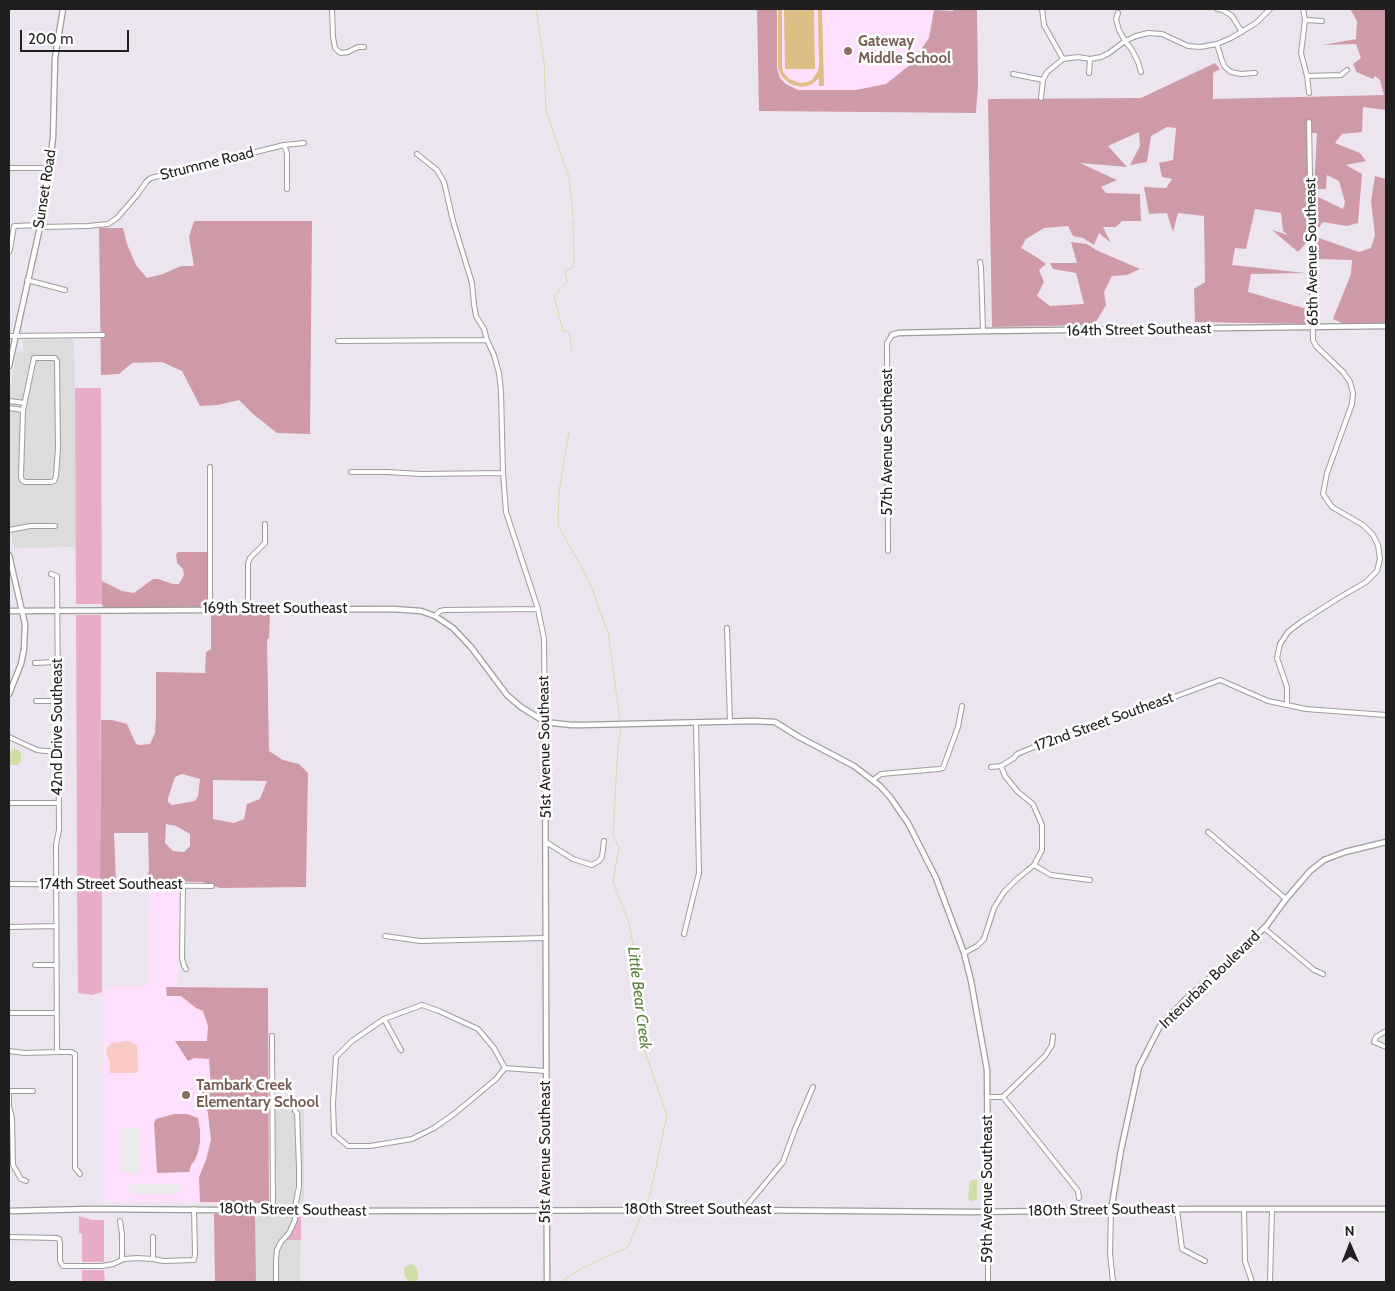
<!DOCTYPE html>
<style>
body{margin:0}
#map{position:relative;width:1395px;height:1291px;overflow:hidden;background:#ece5f0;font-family:Cabin,sans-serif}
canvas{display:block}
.frame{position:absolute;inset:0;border:10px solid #1f1f1f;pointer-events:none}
.north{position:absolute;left:1325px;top:1221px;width:50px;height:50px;-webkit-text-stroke:4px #fff;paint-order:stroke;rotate:359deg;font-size:14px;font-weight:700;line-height:20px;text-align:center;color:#1f1f1f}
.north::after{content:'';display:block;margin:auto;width:18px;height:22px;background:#1f1f1f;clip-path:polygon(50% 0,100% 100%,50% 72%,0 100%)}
.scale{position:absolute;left:20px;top:30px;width:109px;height:22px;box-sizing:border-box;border:2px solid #1f1f1f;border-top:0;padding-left:6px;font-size:15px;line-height:18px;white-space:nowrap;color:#1f1f1f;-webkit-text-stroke:4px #fff;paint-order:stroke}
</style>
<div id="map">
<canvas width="1395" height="1291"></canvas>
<div class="frame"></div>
<div class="north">N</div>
<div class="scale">200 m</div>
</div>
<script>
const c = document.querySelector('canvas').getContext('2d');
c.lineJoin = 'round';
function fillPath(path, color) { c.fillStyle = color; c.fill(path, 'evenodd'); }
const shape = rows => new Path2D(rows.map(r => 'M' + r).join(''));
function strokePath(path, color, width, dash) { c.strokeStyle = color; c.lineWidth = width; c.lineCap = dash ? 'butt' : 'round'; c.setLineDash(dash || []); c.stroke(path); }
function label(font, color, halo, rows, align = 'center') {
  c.font = font + ' Cabin,sans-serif'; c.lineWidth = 5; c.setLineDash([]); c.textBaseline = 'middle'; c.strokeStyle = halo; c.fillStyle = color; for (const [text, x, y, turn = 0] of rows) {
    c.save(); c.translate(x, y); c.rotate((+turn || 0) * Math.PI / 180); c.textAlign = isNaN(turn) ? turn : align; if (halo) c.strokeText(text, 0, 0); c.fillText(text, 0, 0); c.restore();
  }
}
fillPath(shape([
 [74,339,76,547,14,548,9,524,9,395,17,351,23,352,23,340],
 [274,1102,304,1102,304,1204,275,1204],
 [255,1216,301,1216,300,1282,256,1282]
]), '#dcdcdd');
fillPath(shape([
 [777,9,953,9,953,11,934,11,929,38,910,65,887,84,856,90,797,90,786,84,780,78,777,68],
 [149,887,179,888,178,986,268,988,269,1203,103,1202,104,986,148,987]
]), '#ffdffe');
fillPath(shape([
 [75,388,101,388,102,604,76,604],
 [76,615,101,615,100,880,82,880,77,879],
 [77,888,102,888,102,992,92,995,78,993],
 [79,1216,92,1220,104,1220,104,1262,82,1262,82,1234,79,1233],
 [298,1216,301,1216,301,1240,285,1240,294,1229],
 [82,1270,104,1270,105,1282,82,1282]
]), '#e9acc8');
fillPath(shape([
 [757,9,777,9,777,68,780,78,786,84,798,90,856,90,886,84,910,65,929,38,934,10,953,11,953,9,977,9,978,85,976,113,759,111],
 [1350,9,1386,9,1386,110,1363,107,1362,132,1342,134,1335,143,1360,153,1366,161,1346,165,1362,174,1358,223,1347,226,1323,222,1316,231,1314,195,1343,209,1345,202,1339,181,1327,175,1326,189,1314,189,1317,133,1307,133,1308,241,1298,252,1272,230,1288,235,1283,231,1281,213,1255,209,1246,249,1235,248,1232,265,1305,273,1251,274,1248,292,1310,310,1311,324,1195,322,1194,289,1205,282,1204,216,1178,213,1173,232,1167,213,1149,214,1144,187,1166,188,1172,179,1162,177,1159,163,1173,160,1176,128,1167,127,1151,136,1147,162,1130,165,1140,146,1139,132,1108,146,1127,167,1080,163,1117,180,1101,187,1106,193,1140,194,1141,221,1122,221,1116,227,1103,227,1111,243,1099,233,1094,245,1083,238,1073,236,1068,226,1044,228,1026,239,1021,248,1038,258,1046,264,1039,270,1044,282,1037,296,1050,306,1084,304,1076,273,1053,269,1050,263,1077,263,1071,242,1087,244,1096,250,1140,269,1127,275,1112,276,1104,292,1106,305,1094,325,992,327,988,99,1141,98,1215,63,1220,69,1213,73,1213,99,1384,95,1380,80,1375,76,1373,79,1356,72,1356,70,1353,64,1361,58,1356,44,1323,45,1356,39,1357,21],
 [1375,176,1386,179,1386,323,1344,324,1333,319,1351,274,1352,260,1317,259,1316,237,1359,252,1371,248,1375,235,1371,201],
 [194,221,312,221,310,434,277,433,253,414,239,400,218,405,200,406,182,371,162,362,132,363,119,374,101,375,99,228,123,228,127,244,136,265,147,278,163,274,181,266,194,266,189,237],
 [178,552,207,552,207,605,198,607,103,607,102,604,102,581,122,591,134,593,153,579,158,579,173,584,179,584,184,575,183,569,177,563,176,554],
 [211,613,270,613,269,638,267,640,269,751,283,760,299,764,308,773,306,887,220,888,203,882,146,881,149,870,148,833,114,833,116,881,100,880,101,720,112,720,127,724,136,744,140,745,150,744,155,733,156,715,156,672,205,673,206,652,211,649],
 [182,774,200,779,198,796,195,801,172,805,168,802,168,798,175,777],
 [213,780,267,781,260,799,247,804,244,819,234,823,213,819],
 [166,824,176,826,190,834,190,846,184,852,173,851,165,843],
 [166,987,268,988,269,1203,200,1202,199,1177,206,1160,211,1140,208,1113,202,1098,202,1092,211,1087,209,1059,194,1058,188,1061,175,1041,207,1041,208,1026,203,1011,196,1008,181,996,167,996],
 [174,1114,187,1114,198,1118,200,1130,200,1142,198,1152,195,1160,191,1165,189,1172,157,1173,154,1123,156,1119],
 [214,1214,255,1214,256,1282,215,1282]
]), '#cf9aa8');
fillPath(shape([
 [128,1041,135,1044,137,1046,138,1070,135,1073,110,1073,110,1063,106,1052,107,1048,112,1043]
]), '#f9c9c3');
fillPath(shape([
 [778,9,782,9,782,66,783,72,789,79,800,83,807,82,812,80,818,71,819,66,818,13,817,9,822,9,824,86,819,86,819,78,811,85,801,87,790,84,782,77,778,68],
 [784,10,814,10,815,69,785,69]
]), '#debe84');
fillPath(shape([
 [883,34,887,37,883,41,883,45,886,49,889,47,903,60,898,66,887,55,877,55,876,43],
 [119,1128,139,1128,139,1173,119,1173],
 [138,1184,172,1184,172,1187,174,1185,181,1185,181,1191,178,1191,178,1194,133,1194,132,1191,129,1191,129,1185,136,1185,138,1187]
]), '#ebebeb');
fillPath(shape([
 [14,748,21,752,21,761,18,765,9,765,9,753],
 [977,1179,977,1200,971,1201,968,1199,970,1181],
 [411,1264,415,1266,417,1269,418,1275,417,1281,415,1282,409,1282,405,1276,404,1272,404,1268]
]), '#cfdda6');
strokePath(shape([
 [536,9,544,61,546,111,569,177,573,216],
 [572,350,569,332,563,331,554,296,567,282,565,272,573,267,574,261,573,220],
 [569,432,559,492,558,525,590,583,608,633,620,720],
 [621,729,618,746,613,835,619,848,613,882,629,923,638,970,644,1005,642,1043,667,1115,650,1195,644,1207],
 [560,1282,584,1267,628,1247,641,1216]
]), '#cfdda6', 1);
const minor = shape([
 [332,9,333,37,335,48,338,51,341,53,348,52,358,47,364,47],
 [1042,9,1044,25,1063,59],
 [1217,9,1223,10,1232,16,1242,32],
 [1303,9,1305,20,1301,53,1307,76,1309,93],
 [1118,13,1116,19,1119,30,1125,41,1132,50,1138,62,1141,72],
 [1305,20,1322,21],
 [1217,44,1222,61,1225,67,1231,72,1241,74,1255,73],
 [1089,73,1090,59],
 [1013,74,1043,80],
 [1307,76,1341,75,1347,70],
 [1041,98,1043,80,1047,72,1063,59,1078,57,1090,59,1101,57,1109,53,1125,41,1136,36,1148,33,1162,34,1188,46,1200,47,1217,44,1231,38,1256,23,1270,9],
 [284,145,287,153,287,189],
 [417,154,437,170,444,182,453,221,472,283,474,304,476,316,484,329,487,340,494,355,499,373,501,391,503,473,506,512,538,609,544,639,545,722],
 [9,168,49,168],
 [40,227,88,226,108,224,117,218,137,195,147,181,151,178,284,145,304,143],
 [9,252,10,249,14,226,40,225],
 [980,262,981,267,983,331],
 [27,280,65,290],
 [9,336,103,335],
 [338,341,487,340],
 [34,358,55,358,57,361,58,448,56,476,54,481,51,482,25,482,22,480,21,477,23,410,34,358],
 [9,401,25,403],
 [9,408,23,410],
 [351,472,386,472,421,474,503,473],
 [9,530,30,526,55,526],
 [888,551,887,348,887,343,892,335],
 [51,574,57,576,58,701,59,830,56,845,57,1052,71,1052,75,1054,75,1168,80,1174],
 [210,609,210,467],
 [248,609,248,563,250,558,265,543,265,524],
 [435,616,440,611,445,610,538,609],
 [727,628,730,722],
 [35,663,57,662],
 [36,701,58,701],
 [1287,705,1287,687,1277,658,1280,644,1288,632,1301,622,1337,599,1366,582,1377,571,1380,559,1378,545,1373,535,1363,525,1332,507,1323,494,1327,473,1352,404,1353,393,1350,382,1343,372,1316,346,1313,340,1309,122],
 [9,737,37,750,45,751,59,751],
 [991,767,1001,766,1014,758,1017,754,1044,743,1059,740,1220,680,1268,701,1306,709,1386,715],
 [873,780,881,774,939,769,943,768,958,727,962,706],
 [9,803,58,803],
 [1208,832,1286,899],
 [546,842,573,859,592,865,599,861,602,857,604,841],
 [1034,865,1051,875,1090,880],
 [9,884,212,886],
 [183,885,182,958,184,966,186,969],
 [9,927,56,926],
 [1264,928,1314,970,1323,974],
 [684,934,699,873,696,722],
 [385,936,420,941,546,938],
 [964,953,977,946,984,939,994,908,1004,892,1017,879,1034,865,1042,850,1042,825,1033,804,1018,792,1005,776,1001,766],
 [35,965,56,965],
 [422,1005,439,1011,478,1029,494,1048,505,1068,496,1079,454,1114,434,1128,412,1139,370,1146,348,1146,334,1134,333,1103,336,1057,352,1041,384,1019,422,1005],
 [9,1013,57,1013],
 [384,1019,401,1050],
 [1386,1031,1376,1037,1374,1042,1386,1047],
 [272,1036,273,1210],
 [9,1051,25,1053,57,1052],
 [505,1068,545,1071],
 [9,1091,33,1091],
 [9,1094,9,1107,12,1118,13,1165,21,1179,26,1181],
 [988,1097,1003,1097,1078,1191,1079,1198],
 [1003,1097,1045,1056,1052,1045,1053,1036],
 [1177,1209,1182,1249,1205,1261],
 [1244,1209,1245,1261,1252,1282],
 [743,1210,783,1162,795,1129,813,1087],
 [1111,1211,1110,1253,1113,1282],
 [120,1221,122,1234,122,1260],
 [9,1237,57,1238,59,1239,60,1243,60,1261,63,1266,102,1266,113,1264,124,1259,137,1258,153,1259,163,1261,194,1260,195,1254,194,1209],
 [153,1237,153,1259],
 [276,1282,276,1260,277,1250,281,1242,289,1233,295,1220,296,1202,299,1187,299,1168,297,1113,295,1111],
 [988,1282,988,1212],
 [1270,1282,1272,1209]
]);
const tertiary = shape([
 [892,335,898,333,983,331,1386,326],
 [9,366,40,227,49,168,53,138,55,58,63,9],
 [9,555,25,624,24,649,21,664,9,694],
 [9,611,393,609,421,611,435,616,453,628,471,647,507,695,521,707,545,722,571,725,584,725,753,721,775,722,799,737,854,766,880,786,890,797,908,823,936,878,964,953,971,981,987,1070,988,1212],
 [545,722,547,1282],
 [9,1211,90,1209,334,1211,743,1210,972,1212,1192,1209,1386,1209],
 [1111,1211,1121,1150,1139,1067,1160,1026,1185,1000,1243,949,1267,925,1286,899,1310,871,1324,860,1345,852,1386,842]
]);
strokePath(minor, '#9c9c9c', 6);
strokePath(tertiary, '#9c9c9c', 7);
strokePath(minor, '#fff', 4);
strokePath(tertiary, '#fff', 4.5);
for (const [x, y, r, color] of [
 [848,51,5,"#8d6e63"],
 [186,1095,5,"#8d6e63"]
]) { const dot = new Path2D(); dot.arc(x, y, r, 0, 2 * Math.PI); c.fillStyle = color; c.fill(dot); strokePath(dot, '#fff', 2); }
label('bold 15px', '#785e54', '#fff', [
 ["Gateway",858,42],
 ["Middle School",858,59],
 ["Tambark Creek",196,1086],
 ["Elementary School",196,1103]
], 'left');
label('15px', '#1f1f1f', '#fff', [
 ["Strumme Road",207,164,-14],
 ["Sunset Road",45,189,-81],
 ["65th Avenue Southeast",1312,252,-91],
 ["164th Street Southeast",1139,330,-1],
 ["57th Avenue Southeast",888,442,-90],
 ["169th Street Southeast",275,609],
 ["172nd Street Southeast",1104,722,-20],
 ["42nd Drive Southeast",58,727,-90],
 ["51st Avenue Southeast",545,747,-91],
 ["174th Street Southeast",111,885],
 ["Interurban Boulevard",1210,980,-44],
 ["51st Avenue Southeast",546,1152,-90],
 ["59th Avenue Southeast",988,1189,-90],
 ["180th Street Southeast",293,1210,1],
 ["180th Street Southeast",698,1210],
 ["180th Street Southeast",1102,1210,-1]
]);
label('italic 16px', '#5a7f3a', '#fff', [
 ["Little Bear Creek",639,998,83]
]);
</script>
